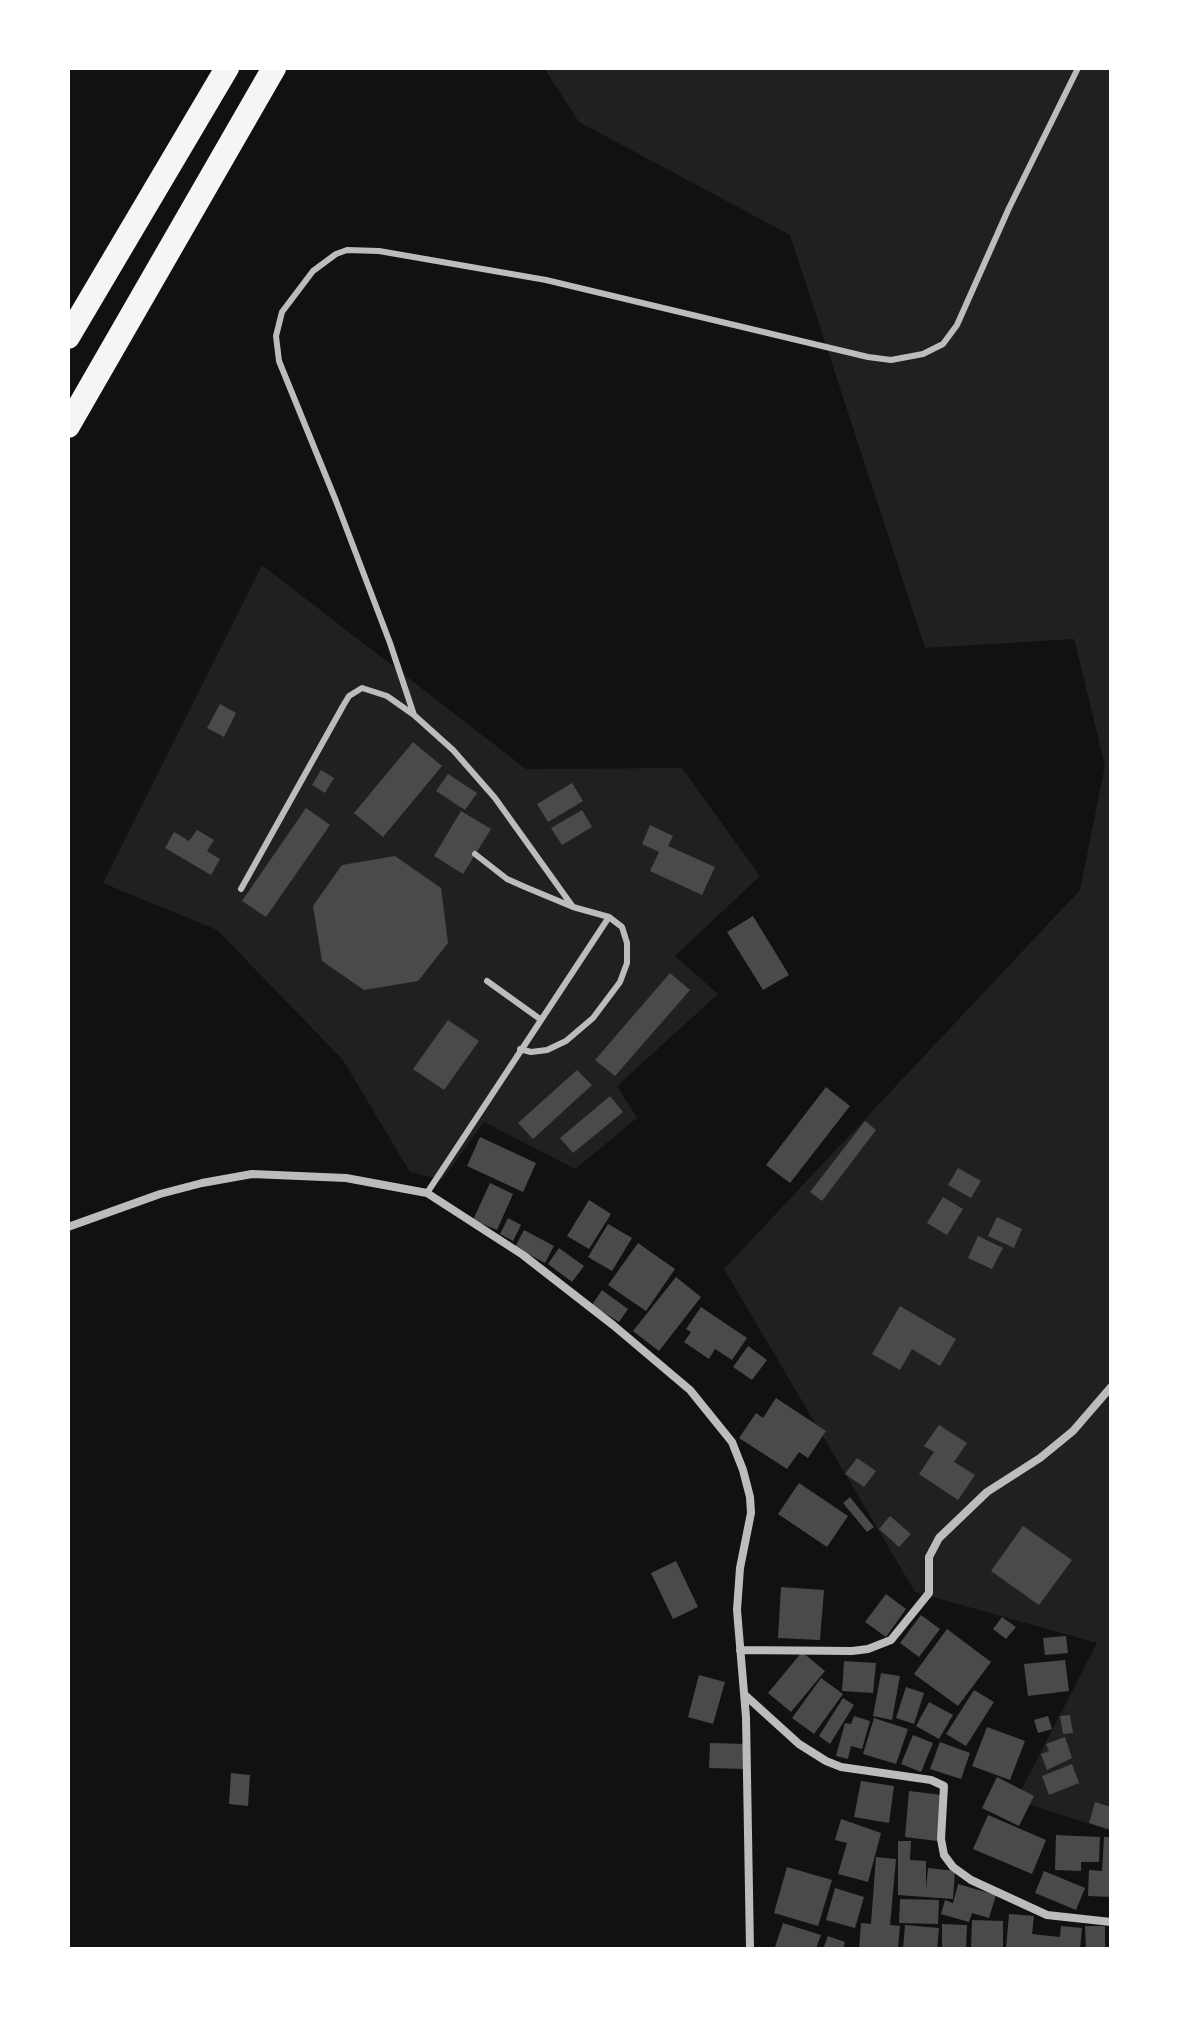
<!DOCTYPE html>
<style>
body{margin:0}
#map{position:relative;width:1179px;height:2017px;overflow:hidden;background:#111;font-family:Ubuntu,sans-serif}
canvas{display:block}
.frame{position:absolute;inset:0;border:70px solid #fff;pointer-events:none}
</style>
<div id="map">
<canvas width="1179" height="2017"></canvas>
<div class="frame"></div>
</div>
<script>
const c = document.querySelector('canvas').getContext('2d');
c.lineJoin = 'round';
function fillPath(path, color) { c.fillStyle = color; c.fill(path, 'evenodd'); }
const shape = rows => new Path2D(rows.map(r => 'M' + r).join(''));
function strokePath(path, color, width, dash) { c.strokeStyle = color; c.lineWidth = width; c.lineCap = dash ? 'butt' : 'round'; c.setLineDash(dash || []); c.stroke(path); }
fillPath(shape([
 [544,68,1111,68,1111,1831,1016,1800,1097,1643,915,1592,724,1269,1080,890,1105,765,1074,639,925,648,790,235,579,122],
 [262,565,526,769,682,768,760,876,675,956,718,994,617,1086,637,1118,575,1169,484,1122,442,1180,410,1172,343,1060,217,930,103,883]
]), '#202020');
fillPath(shape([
 [220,704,236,713,224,737,207,728],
 [413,742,442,766,383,837,354,813],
 [321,770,334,778,325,793,312,785],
 [448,774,477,793,465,810,436,791],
 [572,783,583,801,548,822,537,804],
 [306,808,330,825,266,917,242,901],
 [582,810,592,827,562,845,551,828],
 [461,811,491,829,463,874,434,856],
 [650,825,673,836,668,846,715,867,702,895,650,871,659,852,642,844],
 [197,830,214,840,207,851,220,859,211,875,165,848,174,832,189,841],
 [395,856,441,888,448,943,418,981,364,990,322,961,313,906,342,865],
 [753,916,789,975,763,990,727,932],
 [670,973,690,990,615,1076,595,1060],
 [448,1020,479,1041,444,1090,413,1069],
 [577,1070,592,1085,533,1139,518,1123],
 [826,1087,850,1106,790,1183,766,1165],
 [610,1096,623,1112,573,1153,560,1138],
 [865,1121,876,1130,822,1201,810,1192],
 [480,1137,536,1163,523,1192,467,1166],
 [958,1168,981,1181,971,1198,948,1185],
 [490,1183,513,1194,497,1230,473,1220],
 [943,1197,963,1209,947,1235,927,1223],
 [589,1200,611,1214,589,1249,567,1236],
 [997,1217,1022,1229,1014,1248,988,1236],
 [508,1218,521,1225,513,1241,500,1234],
 [608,1224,632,1238,612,1271,588,1257],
 [524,1230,554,1246,545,1263,515,1247],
 [978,1236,1003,1248,992,1269,968,1258],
 [638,1243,675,1269,646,1311,608,1285],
 [559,1248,584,1266,572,1282,548,1264],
 [676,1277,701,1297,659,1351,633,1331],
 [602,1290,628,1309,619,1322,592,1305],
 [900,1306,956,1339,940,1366,912,1349,900,1370,872,1354],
 [701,1307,747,1338,732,1360,715,1349,709,1359,684,1342,691,1332,686,1329],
 [748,1346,767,1360,752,1380,733,1367],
 [776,1398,826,1431,808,1458,799,1452,787,1469,739,1438,756,1413,763,1418],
 [939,1425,967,1443,954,1462,975,1475,958,1500,919,1474,934,1452,924,1446],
 [857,1458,876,1471,864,1487,845,1474],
 [799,1483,848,1516,827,1547,778,1514],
 [850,1497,874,1527,867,1532,843,1503],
 [890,1516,911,1534,899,1547,879,1529],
 [1023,1526,1072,1560,1039,1605,991,1571],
 [676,1561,698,1607,673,1619,651,1573],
 [781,1587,824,1590,820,1640,778,1638],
 [886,1594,906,1609,886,1637,865,1622],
 [921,1615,940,1629,919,1657,900,1643],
 [1002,1617,1016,1627,1006,1639,993,1629],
 [947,1629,991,1662,958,1706,914,1674],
 [1066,1636,1068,1653,1045,1655,1043,1638],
 [802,1652,825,1671,791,1712,768,1693],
 [1065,1660,1069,1691,1028,1696,1024,1664],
 [844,1661,876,1663,873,1693,842,1691],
 [881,1673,900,1676,892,1720,873,1716],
 [699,1675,725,1682,713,1724,688,1717],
 [821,1678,843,1694,814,1734,792,1718],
 [906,1687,924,1693,914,1724,896,1718],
 [974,1690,994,1702,966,1746,946,1734],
 [843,1698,854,1705,830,1744,819,1736],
 [929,1702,953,1715,939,1739,916,1726],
 [1070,1715,1073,1733,1063,1734,1060,1716],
 [854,1716,870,1721,862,1749,851,1746,848,1759,836,1756,845,1723,851,1724],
 [1048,1716,1052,1729,1038,1733,1034,1720],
 [874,1718,908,1729,896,1764,863,1754],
 [987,1727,1025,1741,1010,1780,972,1766],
 [913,1735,933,1743,921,1772,901,1764],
 [1065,1737,1072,1758,1047,1770,1041,1754,1049,1751,1046,1744],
 [940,1742,970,1753,961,1779,930,1769],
 [710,1743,747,1744,746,1769,709,1768],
 [1072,1764,1079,1783,1049,1795,1042,1776],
 [231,1773,250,1775,248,1806,229,1804],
 [997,1777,1034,1796,1019,1826,982,1808],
 [861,1781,894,1786,889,1823,854,1817],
 [909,1791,942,1795,937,1841,905,1837],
 [1095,1802,1111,1807,1111,1830,1089,1823],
 [988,1815,1046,1840,1032,1874,973,1849],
 [841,1819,881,1833,868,1882,838,1874,847,1843,835,1840],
 [1056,1835,1100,1837,1099,1862,1081,1862,1081,1871,1055,1870],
 [1104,1837,1111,1837,1111,1897,1088,1896,1089,1870,1102,1871],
 [898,1841,911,1841,910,1860,926,1861,926,1889,928,1868,955,1871,953,1899,898,1895],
 [876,1857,896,1859,890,1925,900,1926,898,1949,859,1949,861,1923,871,1924],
 [787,1867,832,1880,818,1926,774,1913],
 [1044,1871,1085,1888,1076,1910,1035,1893],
 [958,1884,996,1895,989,1918,972,1913,969,1922,941,1914,945,1900,953,1903],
 [835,1888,864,1897,855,1928,826,1920],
 [900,1899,939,1900,938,1924,899,1923],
 [1009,1914,1034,1916,1032,1934,1060,1937,1061,1926,1082,1928,1080,1949,1006,1949],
 [972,1920,1003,1921,1003,1949,971,1949],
 [783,1923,821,1935,816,1949,775,1947],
 [942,1924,967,1925,966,1949,942,1949],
 [905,1925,939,1928,937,1949,903,1949],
 [1085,1926,1105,1926,1105,1949,1086,1949],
 [828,1936,845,1942,843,1949,823,1949]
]), '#4a4a4a');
strokePath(shape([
 [414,715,390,643,336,501,279,361,276,336,282,312,313,271,336,254,347,250,379,251,546,280,868,357,891,360,923,354,943,344,957,325,1009,208,1078,68],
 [241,889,343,706,349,696,362,688,387,696,414,715,453,750,495,798,573,907],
 [487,981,540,1019],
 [520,1049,531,1052,547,1050,566,1041,593,1018,620,982,627,963,627,943,622,927,609,917],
 [427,1193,609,917,573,907,525,887,507,879,475,854]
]), '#bcbcbc', 6);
strokePath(shape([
 [68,1227,160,1194,202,1183,252,1174,346,1178,427,1193,523,1255,613,1325,690,1390,732,1442,743,1470,750,1497,751,1513,740,1568,737,1610,746,1717,750,1949],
 [740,1650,852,1651,868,1649,891,1640,929,1593,929,1557,939,1538,987,1492,1040,1458,1073,1431,1111,1387],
 [746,1696,799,1744,826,1761,841,1767,931,1780,944,1786,941,1839,944,1855,953,1867,971,1880,1047,1915,1111,1922]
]), '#bcbcbc', 8);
strokePath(shape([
 [68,337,227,68],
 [68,426,274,68]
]), '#f5f5f5', 24);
</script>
